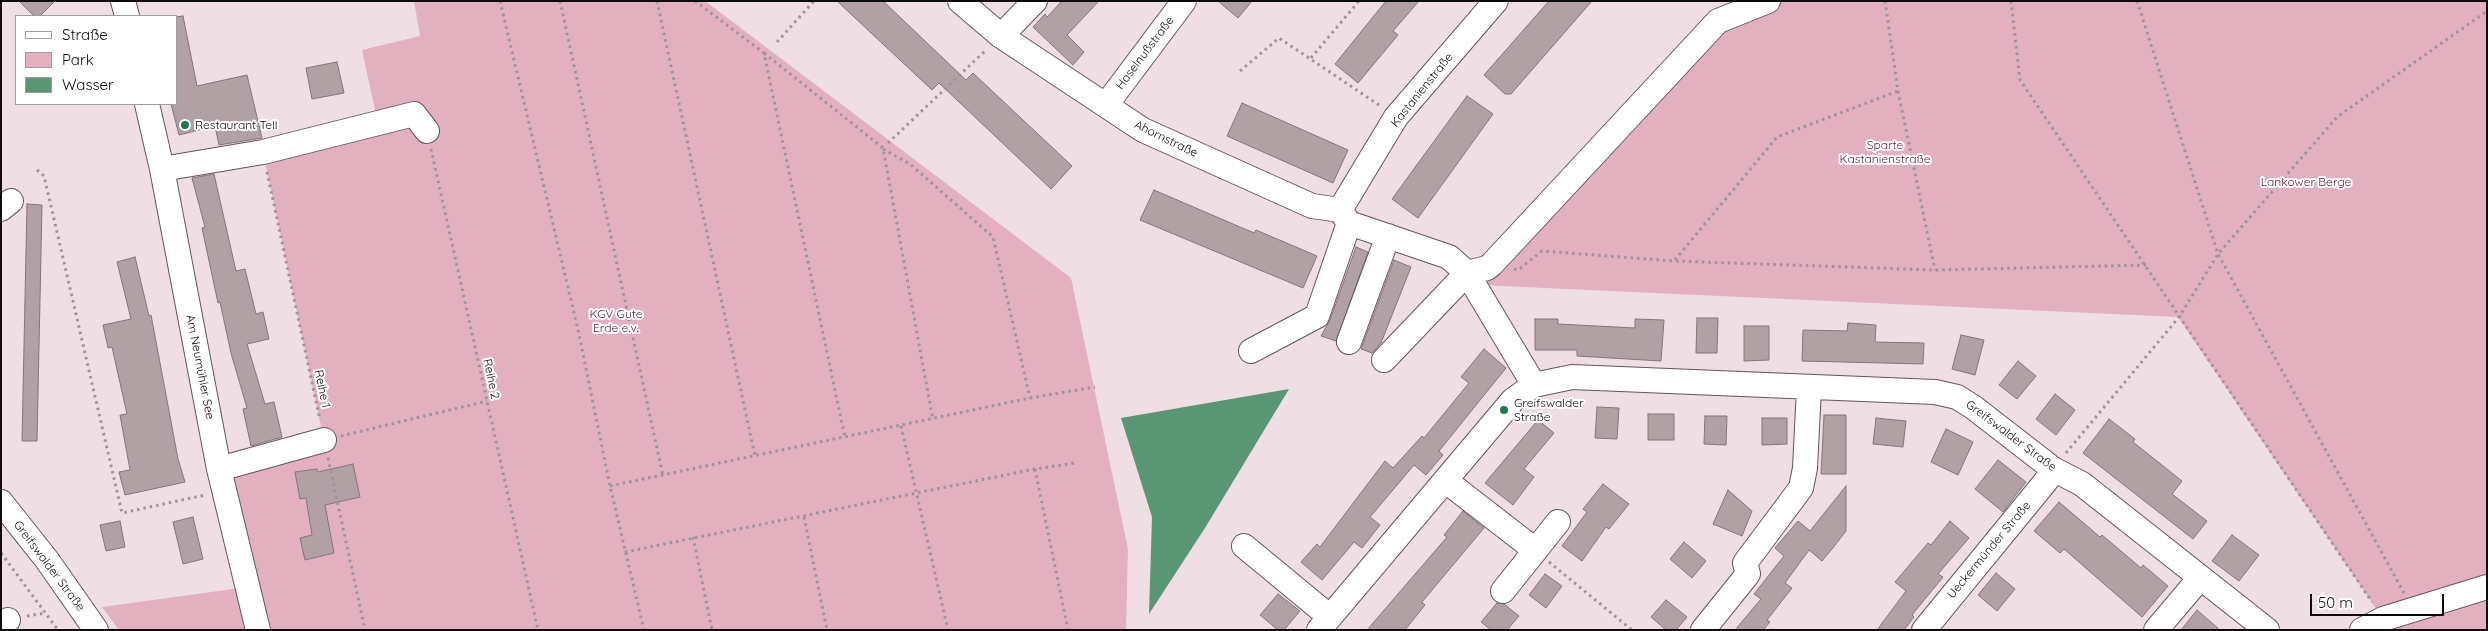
<!DOCTYPE html>
<meta charset="utf-8">
<style>
body{margin:0}
#map{position:relative;width:2488px;height:631px;overflow:hidden;background:#efdee3;font-family:Quicksand,sans-serif}
canvas{display:block}
.frame{position:absolute;inset:0;border:2px solid #0f0a0b;pointer-events:none}
.legend{position:absolute;left:15px;top:15px;width:162px;height:90px;box-sizing:border-box;background:#fff;border:1px solid #9f9d9d;margin:0;padding:6px 9px;list-style:none;font-size:15px;color:#0f0a0b}
.legend li{display:flex;align-items:center;gap:10px;height:25px}
.legend b{width:25px;border:1px solid #9f9d9d}
.scale{position:absolute;left:2310px;top:594px;width:134px;height:22px;box-sizing:border-box;border:2px solid #0f0a0b;border-top:0;padding-left:6px;font-size:15px;line-height:18px;white-space:nowrap;color:#0f0a0b;-webkit-text-stroke:4px #fff;paint-order:stroke}
</style>
<div id="map">
<canvas width="2488" height="631"></canvas>
<div class="frame"></div>
<ul class="legend">
<li><b style="height:6px;background:#fff"></b>Straße</li>
<li><b style="height:14px;background:#e3b0c0"></b>Park</li>
<li><b style="height:14px;background:#599673"></b>Wasser</li>
</ul>
<div class="scale">50 m</div>
</div>
<script>
const c = document.querySelector('canvas').getContext('2d');
c.lineJoin = 'round';
function fillPath(path, color) { c.fillStyle = color; c.fill(path, 'evenodd'); }
const shape = rows => new Path2D(rows.map(r => 'M' + r).join(''));
function strokePath(path, color, width, dash) { c.strokeStyle = color; c.lineWidth = width; c.lineCap = dash ? 'butt' : 'round'; c.setLineDash(dash || []); c.stroke(path); }
function label(font, color, halo, rows, align = 'center') {
  c.font = font + ' Quicksand,sans-serif'; c.lineWidth = 4; c.setLineDash([]); c.textBaseline = 'middle'; c.strokeStyle = halo; c.fillStyle = color; for (const [text, x, y, turn = 0] of rows) {
    c.save(); c.translate(x, y); c.rotate((+turn || 0) * Math.PI / 180); c.textAlign = isNaN(turn) ? turn : align; if (halo) c.strokeText(text, 0, 0); c.fillText(text, 0, 0); c.restore();
  }
}
fillPath(shape([
 [414,1,705,1,1071,278,1128,549,1126,630,119,630,102,607,248,587,219,469,324,440,263,152,378,124,362,50,420,36],
 [1756,1,2487,1,2487,630,2380,630,2383,619,2178,317,1480,285,1715,18]
]), '#e3b0c0');
fillPath(shape([
 [1289,389,1205,528,1149,614,1152,517,1121,418]
]), '#599673');
const building = shape([
 [19,1,55,1,40,16,34,16,19,1],
 [837,1,883,1,966,80,973,73,1072,166,1051,189,939,83,932,90,837,1],
 [1062,1,1099,1,1067,35,1084,52,1073,65,1033,27,1045,14,1047,17,1062,1],
 [1218,1,1252,1,1238,18,1218,1],
 [1386,1,1419,1,1393,31,1398,35,1358,83,1335,64,1386,1],
 [1549,1,1592,1,1511,94,1505,94,1484,75,1549,1],
 [183,16,197,86,247,75,262,138,219,145,215,126,179,135,171,104,176,104,176,17,183,16],
 [337,62,344,93,312,99,306,68,337,62],
 [1467,96,1493,114,1418,218,1392,199,1467,96],
 [1242,103,1348,150,1333,183,1227,136,1242,103],
 [214,174,236,271,245,269,256,314,263,312,269,339,247,344,265,404,274,402,282,437,251,446,243,409,247,408,231,353,220,302,218,303,202,228,205,227,192,178,214,174],
 [1154,190,1254,233,1256,230,1317,256,1303,288,1140,220,1154,190],
 [27,204,42,205,37,441,22,441,27,204],
 [1356,247,1368,252,1336,341,1321,336,1330,320,1356,247],
 [135,257,149,316,151,315,178,459,185,482,125,495,119,472,130,470,120,415,127,414,112,347,108,348,103,325,131,319,117,262,135,257],
 [1394,260,1411,267,1381,343,1372,353,1361,349,1394,260],
 [1697,318,1718,318,1717,353,1696,353,1697,318],
 [1535,319,1558,319,1558,324,1635,328,1635,319,1664,320,1661,361,1577,356,1577,350,1535,350,1535,319],
 [1848,323,1876,325,1875,342,1924,343,1923,364,1802,361,1803,330,1847,331,1848,323],
 [1744,326,1769,326,1769,360,1744,361,1744,326],
 [1961,335,1984,340,1975,375,1952,369,1961,335],
 [1484,349,1506,368,1439,451,1443,455,1426,475,1414,465,1370,517,1380,525,1362,548,1354,542,1322,580,1301,562,1317,544,1320,547,1385,461,1393,468,1422,436,1424,438,1469,383,1461,377,1484,349],
 [2018,361,2036,376,2017,399,1999,385,2018,361],
 [2055,394,2075,410,2056,435,2036,419,2055,394],
 [1597,407,1619,408,1617,439,1595,438,1597,407],
 [1648,414,1674,414,1674,440,1648,440,1648,414],
 [1824,415,1846,415,1846,474,1821,474,1824,415],
 [1705,416,1727,416,1726,445,1704,444,1705,416],
 [1762,418,1787,418,1787,444,1762,445,1762,418],
 [1876,418,1906,421,1903,447,1873,444,1876,418],
 [2109,419,2135,439,2133,442,2182,481,2172,494,2207,521,2193,539,2083,453,2109,419],
 [1538,420,1554,433,1524,469,1534,477,1513,505,1485,483,1538,420],
 [1946,429,1973,442,1958,475,1931,462,1946,429],
 [1998,460,2026,482,2003,512,1975,489,1998,460],
 [353,464,360,497,325,505,334,553,305,560,300,538,312,535,306,498,300,499,295,472,317,469,318,472,353,464],
 [1603,484,1629,504,1609,529,1606,527,1582,561,1562,546,1587,512,1583,509,1603,484],
 [1846,486,1846,531,1832,549,1822,561,1809,550,1785,583,1792,588,1767,620,1770,622,1763,630,1735,630,1761,599,1754,594,1784,556,1775,548,1798,521,1810,531,1846,486],
 [1728,490,1752,511,1742,536,1713,524,1728,490],
 [2059,502,2100,537,2102,535,2141,568,2143,565,2168,586,2142,617,2064,549,2060,553,2034,531,2059,502],
 [1463,511,1484,528,1422,602,1425,605,1405,630,1367,630,1447,537,1444,535,1463,511],
 [193,517,203,559,183,564,173,522,193,517],
 [120,521,125,547,106,551,100,525,120,521],
 [1950,521,1969,538,1938,574,1943,577,1912,615,1914,617,1904,630,1877,630,1906,591,1895,582,1928,543,1931,545,1950,521],
 [2232,535,2259,555,2239,581,2212,561,2232,535],
 [1684,542,1706,561,1692,578,1670,559,1684,542],
 [1996,573,2015,589,1997,611,1978,595,1996,573],
 [1545,574,1562,586,1546,608,1529,595,1545,574],
 [1278,594,1300,611,1284,630,1278,630,1260,615,1278,594],
 [1666,600,1687,617,1676,630,1666,630,1651,617,1666,600],
 [1497,603,1504,604,1519,616,1507,630,1491,630,1481,622,1497,603],
 [2197,610,2220,630,2181,630,2197,610]
]);
fillPath(building, '#b1a1a5');
strokePath(building, '#847579', 1);
const minor = shape([
 [123,1,127,16],
 [960,1,1001,36,1143,130,1312,206,1340,210],
 [1001,36,1035,1],
 [147,104,162,169,219,469,258,630],
 [1106,105,1184,1],
 [162,169,263,152,414,114,427,131],
 [1,209,11,201],
 [1340,210,1349,223,1449,257,1467,273,1534,385],
 [1340,210,1396,117,1496,1],
 [1349,342,1388,236],
 [1251,351,1317,316,1349,223],
 [1384,360,1467,273,1487,268,1492,264,1718,21,1768,1],
 [219,469,324,440],
 [1446,481,1535,550],
 [1,502,47,560,96,630],
 [1244,546,1330,617],
 [1503,591,1558,522],
 [1,625,8,620],
 [1319,630,1513,400,1534,385,1572,377,1935,392,1957,397,1973,407,2053,469,2082,484,2267,630],
 [1703,630,1748,574,1745,563,1801,488,1805,468,1809,388],
 [1924,630,2046,481,2053,469],
 [2156,630,2200,578],
 [2362,630,2383,619,2487,587]
]);
strokePath(minor, '#64565a', 26);
strokePath(shape([
 [500,1,579,334,610,486,644,630],
 [560,1,663,476],
 [657,1,755,456],
 [695,1,764,53,845,438],
 [1885,1,1898,91,1935,270],
 [2011,1,2020,80,2372,602],
 [2137,1,2218,254,2404,593],
 [777,42,814,1],
 [764,53,883,148,933,420],
 [1311,58,1359,1],
 [1240,71,1279,38,1379,105],
 [888,143,986,50],
 [431,149,538,630],
 [883,149,910,164,993,237,1030,398],
 [37,170,44,176,122,513,205,495],
 [267,172,320,420],
 [1675,260,1777,137,1898,91],
 [1514,269,1518,270,1542,251,1674,261,1935,270,2146,265],
 [901,426,948,630],
 [341,436,487,401],
 [2066,453,2179,317,2218,254,2337,117,2487,11],
 [328,458,365,630],
 [1035,469,1068,630],
 [610,486,1030,398,1095,387],
 [804,517,827,630],
 [693,537,712,630],
 [625,552,1035,469,1075,463],
 [1,553,58,630],
 [1549,562,1632,630],
 [27,616,46,613]
]), '#9f9396', 3, [2.5, 4]);
strokePath(minor, '#fff', 24);
for (const [x, y, r, color] of [
 [185,125,5,"#1f7a4f"],
 [1504,410,5,"#1f7a4f"]
]) { const dot = new Path2D(); dot.arc(x, y, r, 0, 2 * Math.PI); c.fillStyle = color; c.fill(dot); strokePath(dot, '#fff', 2); }
label('12px', '#0f0a0b', '#fff', [
 ["Haselnußstraße",1145,53,-53],
 ["Kastanienstraße",1422,90,-51],
 ["Ahornstraße",1166,139,26],
 ["Am Neumühler See",200,367,79],
 ["Reihe 2",491,379,78],
 ["Reihe 1",322,389,78],
 ["Greifswalder Straße",2011,436,37],
 ["Ueckermünder Straße",1989,550,-50],
 ["Greifswalder Straße",49,566,53]
]);
label('12px', '#0f0a0b', '#fff', [
 ["Restaurant Tell",195,125],
 ["Greifswalder",1514,403],
 ["Straße",1514,417]
], 'left');
label('12px', '#651839', '#fff', [
 ["Sparte",1885,145],
 ["Kastanienstraße",1885,159],
 ["Lankower Berge",2306,182],
 ["KGV Gute",616,314],
 ["Erde e.v.",616,328]
]);
</script>
